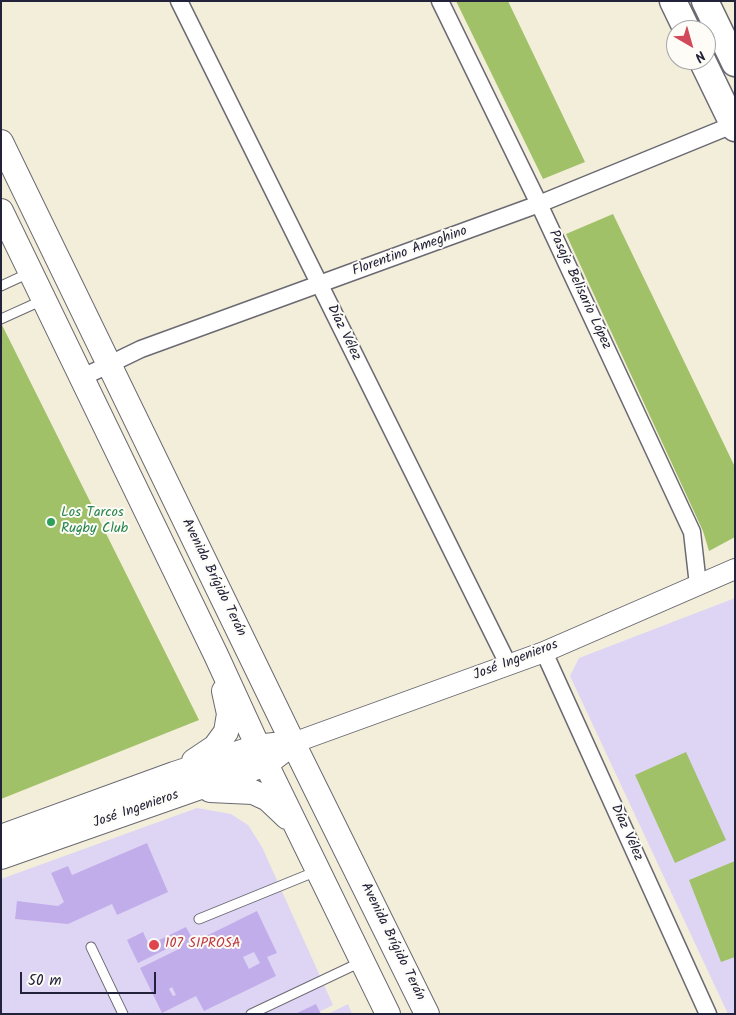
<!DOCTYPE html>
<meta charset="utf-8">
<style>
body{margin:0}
#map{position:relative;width:736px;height:1015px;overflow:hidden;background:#f2eed9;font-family:Kalam,sans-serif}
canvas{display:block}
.frame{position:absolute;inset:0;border:2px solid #22223b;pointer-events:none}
.north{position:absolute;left:666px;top:20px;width:50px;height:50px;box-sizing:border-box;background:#fdfcf7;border:1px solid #a5a5ac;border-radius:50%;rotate:142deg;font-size:14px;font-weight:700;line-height:20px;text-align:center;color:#22223b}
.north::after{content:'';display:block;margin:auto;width:18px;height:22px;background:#d1495b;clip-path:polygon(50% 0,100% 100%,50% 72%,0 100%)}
.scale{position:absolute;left:20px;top:972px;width:136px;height:22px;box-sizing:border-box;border:2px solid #22223b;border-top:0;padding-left:6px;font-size:15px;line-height:18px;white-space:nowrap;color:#22223b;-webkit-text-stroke:4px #fdfcf7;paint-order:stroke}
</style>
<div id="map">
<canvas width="736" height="1015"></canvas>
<div class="frame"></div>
<div class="north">N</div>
<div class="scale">50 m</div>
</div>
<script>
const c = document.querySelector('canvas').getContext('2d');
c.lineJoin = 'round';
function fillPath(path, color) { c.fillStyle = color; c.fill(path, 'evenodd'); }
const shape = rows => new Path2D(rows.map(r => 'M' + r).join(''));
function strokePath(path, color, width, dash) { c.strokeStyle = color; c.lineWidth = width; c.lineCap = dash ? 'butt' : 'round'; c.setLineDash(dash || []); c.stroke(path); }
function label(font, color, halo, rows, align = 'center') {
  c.font = font + ' Kalam,sans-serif'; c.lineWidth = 4; c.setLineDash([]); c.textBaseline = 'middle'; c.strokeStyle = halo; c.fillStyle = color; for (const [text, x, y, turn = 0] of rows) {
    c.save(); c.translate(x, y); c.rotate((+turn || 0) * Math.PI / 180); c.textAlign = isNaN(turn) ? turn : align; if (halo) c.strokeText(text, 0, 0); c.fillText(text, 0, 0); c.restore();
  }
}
fillPath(shape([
 [735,598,735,1014,728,1014,570,676,579,658],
 [197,808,231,814,248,825,262,847,333,1005,315,1014,1,1014,1,879],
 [348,1004,352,1014,328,1014]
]), '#ded5f5');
fillPath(shape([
 [456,1,508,1,585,162,543,179],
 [613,214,735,467,735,537,709,551,703,531,566,234],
 [1,323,199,720,1,799],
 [686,752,726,840,675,863,635,775],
 [735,861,735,957,721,962,689,880]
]), '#a1c169');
fillPath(shape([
 [147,843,168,892,117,915,112,904,68,924,15,919,17,901,58,906,64,902,51,873,68,866,72,875],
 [257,911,277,953,267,957,276,976,204,1011,196,996,162,1013,140,968,181,948,179,943,138,963,127,940,143,932,149,945,186,927,194,942],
 [254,952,260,963,249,969,243,957],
 [172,987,176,995,173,996,169,989],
 [316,1004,321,1014,295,1014]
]), '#c2adeb');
const service = shape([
 [1,286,29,273],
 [1,319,43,300],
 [199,919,317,871],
 [91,947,123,1014],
 [251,1014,361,962]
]);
const minor = shape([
 [179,1,508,664],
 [440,1,539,204,692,532,698,585],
 [83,377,141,349,539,204,735,124],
 [544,652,708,1014]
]);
const tertiary = shape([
 [293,743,544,652,735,569]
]);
const secondary = shape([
 [1,142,293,743,427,1014],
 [1,211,216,655,266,764,388,1014],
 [194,761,215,747,226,732,229,714,224,691],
 [210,790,253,792,268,799,287,817],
 [1,837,174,774,257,747,274,745],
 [1,857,266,764,293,743]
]);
const primary = shape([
 [673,1,687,30],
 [705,1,735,63],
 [702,60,735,128]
]);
strokePath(service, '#6b6972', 11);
strokePath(minor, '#6b6972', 19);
strokePath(tertiary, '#6b6972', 22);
strokePath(secondary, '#6b6972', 26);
strokePath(primary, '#6b6972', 29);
strokePath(service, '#fff', 9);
strokePath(minor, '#fff', 16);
strokePath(tertiary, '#fff', 20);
strokePath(secondary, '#fff', 24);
strokePath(primary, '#fff', 26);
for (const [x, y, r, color] of [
 [51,522,5,"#2e9e5b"],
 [154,945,6,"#e0444e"]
]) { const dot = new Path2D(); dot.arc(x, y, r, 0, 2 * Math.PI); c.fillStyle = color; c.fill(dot); strokePath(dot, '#fdfcf7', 2); }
label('14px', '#22223b', '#fdfcf7', [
 ["Florentino Ameghino",410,252,-20],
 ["Pasaje Belisario López",579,290,65],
 ["Díaz Vélez",343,333,64],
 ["Avenida Brígido Terán",213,578,64],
 ["José Ingenieros",516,661,-21],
 ["José Ingenieros",136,810,-19],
 ["Díaz Vélez",626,833,66],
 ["Avenida Brígido Terán",392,942,64]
]);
label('14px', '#27864d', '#fdfcf7', [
 ["Los Tarcos",61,514],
 ["Rugby Club",61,530]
], 'left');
label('14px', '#be3a42', '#fdfcf7', [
 ["107 SIPROSA",165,945]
], 'left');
</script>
